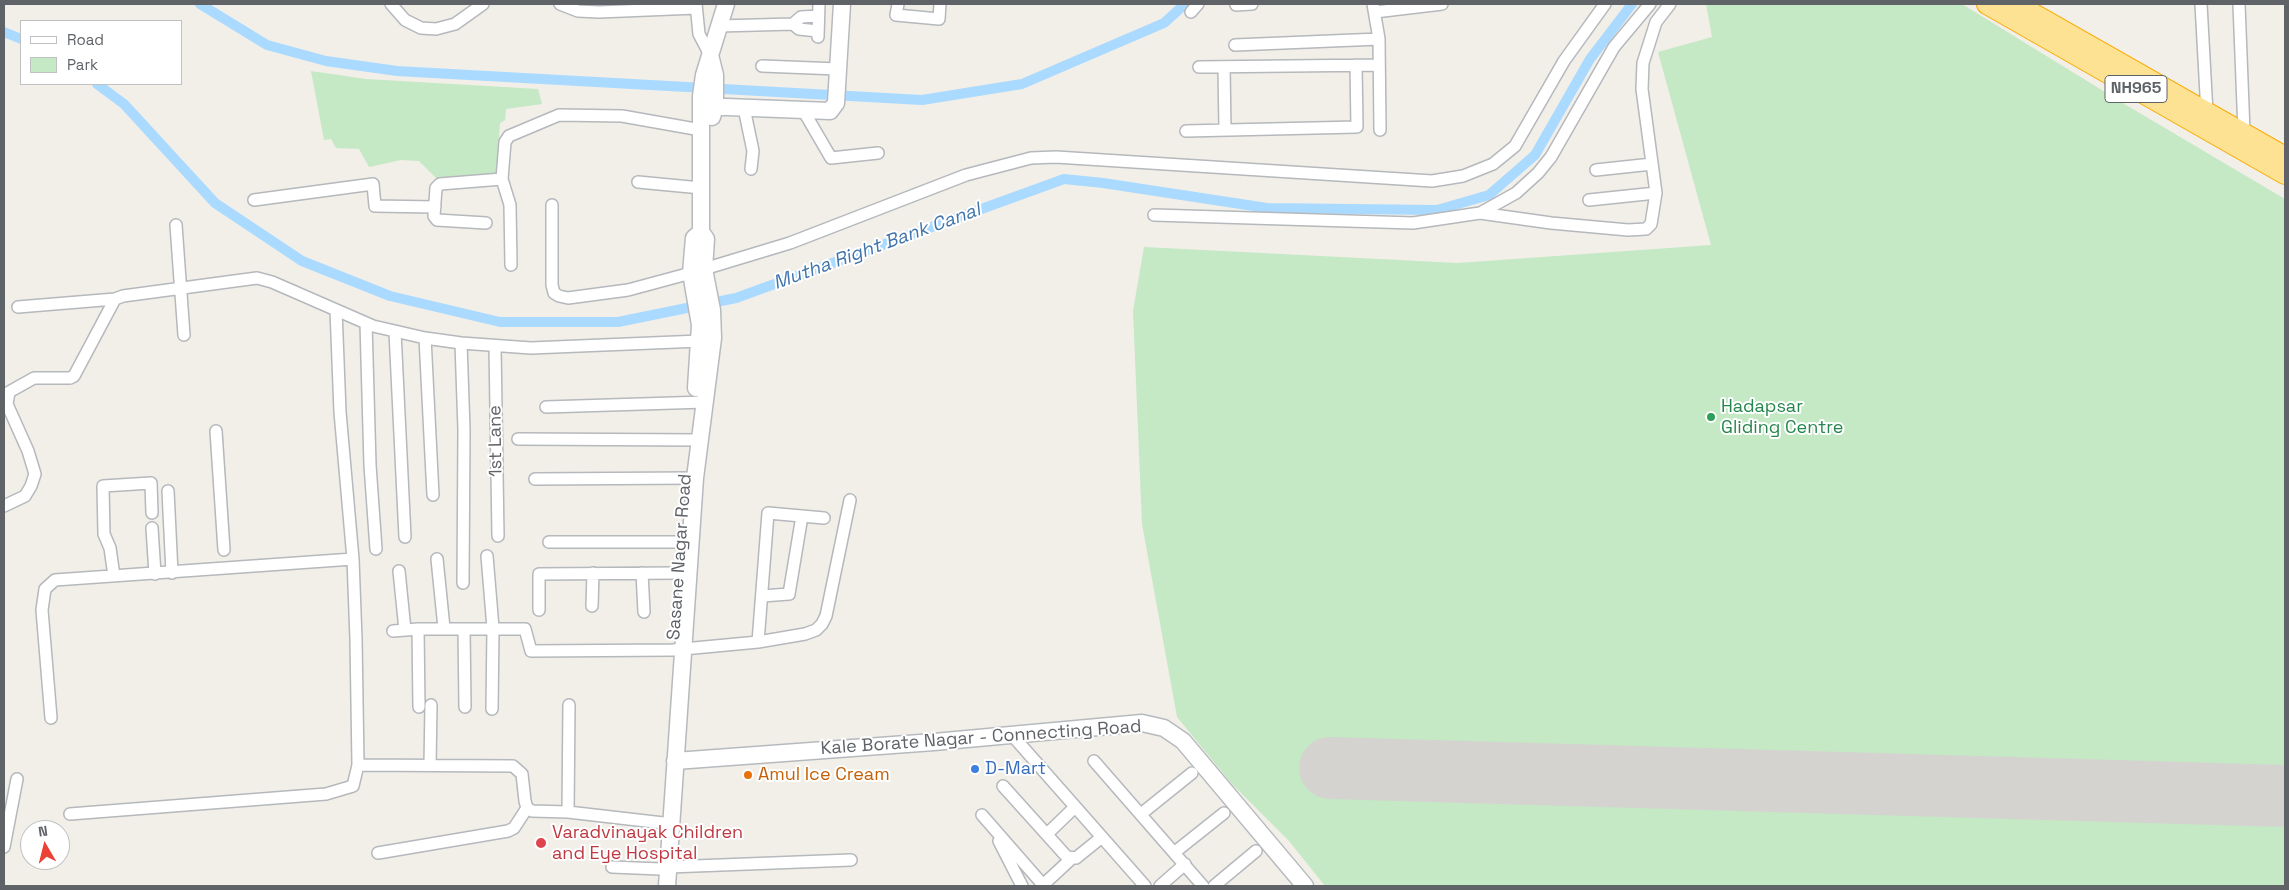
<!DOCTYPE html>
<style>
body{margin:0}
#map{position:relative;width:2289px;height:890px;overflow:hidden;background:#f1efe8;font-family:"Space Grotesk",sans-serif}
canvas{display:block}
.frame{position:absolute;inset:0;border:5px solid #5f6368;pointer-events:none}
.legend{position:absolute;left:20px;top:20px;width:162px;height:65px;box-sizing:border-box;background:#fff;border:1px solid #bfc1c3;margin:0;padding:6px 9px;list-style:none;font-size:15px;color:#5f6368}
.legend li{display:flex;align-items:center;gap:10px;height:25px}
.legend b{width:25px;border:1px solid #bfc1c3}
.north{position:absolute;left:20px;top:820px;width:50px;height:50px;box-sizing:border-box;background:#fff;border:1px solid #bfc1c3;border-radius:50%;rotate:352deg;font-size:14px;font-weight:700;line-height:20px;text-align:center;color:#5f6368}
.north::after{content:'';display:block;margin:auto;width:18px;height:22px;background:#ea4335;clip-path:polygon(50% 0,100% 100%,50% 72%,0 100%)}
</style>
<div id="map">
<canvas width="2289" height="890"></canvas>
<div class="frame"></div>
<ul class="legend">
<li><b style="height:6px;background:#fff"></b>Road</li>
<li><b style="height:14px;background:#c5e8c5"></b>Park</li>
</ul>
<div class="north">N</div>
</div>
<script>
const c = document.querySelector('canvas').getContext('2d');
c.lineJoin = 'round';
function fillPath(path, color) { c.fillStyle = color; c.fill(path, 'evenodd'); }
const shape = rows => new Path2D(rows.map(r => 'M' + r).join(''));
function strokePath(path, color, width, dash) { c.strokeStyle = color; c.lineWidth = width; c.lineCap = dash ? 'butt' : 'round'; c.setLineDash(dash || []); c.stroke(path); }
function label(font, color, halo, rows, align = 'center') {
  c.font = font + ' "Space Grotesk",sans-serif'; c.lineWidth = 4; c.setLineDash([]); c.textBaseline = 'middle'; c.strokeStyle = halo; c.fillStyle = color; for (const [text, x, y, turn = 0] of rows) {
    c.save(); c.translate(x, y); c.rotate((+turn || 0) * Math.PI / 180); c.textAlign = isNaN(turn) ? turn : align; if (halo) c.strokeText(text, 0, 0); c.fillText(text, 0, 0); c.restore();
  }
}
fillPath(shape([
 [1706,4,1962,4,2126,105,2285,199,2285,886,1325,886,1289,841,1231,783,1177,717,1142,524,1133,311,1144,247,1458,263,1711,245,1658,52,1712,37],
 [311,71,366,79,538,89,542,104,506,109,505,120,500,123,496,176,438,180,419,161,401,160,369,167,359,149,336,148,331,139,324,140]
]), '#c5e8c5');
strokePath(shape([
 [200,4,267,45,326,61,397,71,922,100,1022,84,1164,23,1185,4],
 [4,32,21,39],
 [97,84,124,104,215,203,302,261,390,296,500,322,618,322,736,298,1064,179,1103,183,1267,208,1437,210,1489,195,1535,155,1590,59,1632,4]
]), '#aadaff', 10);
strokePath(shape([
 [1330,768,2285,796]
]), '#d4d3d0', 62);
const street = shape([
 [391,4,405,20,421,28,436,29,455,24,483,4],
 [560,4,578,11,599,12,696,8],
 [696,4,699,34,710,55],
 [898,4,896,15,939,19,940,4],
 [1373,4,1379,39,1380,130],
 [2201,4,2207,113],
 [2239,4,2244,132,2243,137],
 [1236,5,1252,4],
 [1191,12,1198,4],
 [1375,12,1442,4],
 [793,24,801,17,818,16],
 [719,26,793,24,799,29,818,31],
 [818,37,819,4],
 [1235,45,1379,39],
 [762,66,838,69],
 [1199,67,1379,65],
 [1224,67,1225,130],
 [744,108,753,151,751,169],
 [803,110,831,158,878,153],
 [1186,131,1357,127,1356,65],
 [1596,170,1652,164],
 [502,179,510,205,511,265],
 [638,182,701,188],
 [254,200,373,184,375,206,435,207],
 [1589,200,1656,193],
 [552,205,552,285,554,293,559,296,568,298,628,290,691,273],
 [1480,213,1551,223,1628,230,1646,229,1651,224,1656,193,1642,89,1643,63,1656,22,1670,4],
 [1154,215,1413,223,1480,213,1516,193,1538,173,1551,157,1614,47,1650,4],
 [486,223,437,220,434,216,436,188,440,184,502,179,505,142,509,136,559,115,622,116,701,130],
 [176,225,184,335],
 [704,269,790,243,966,175,1031,158,1056,157,1432,181,1463,176,1493,164,1515,146,1564,61,1605,4],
 [18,307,115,299],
 [366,323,370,465,376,549],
 [395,332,405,537],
 [425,338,433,495],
 [461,343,464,430,463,583],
 [495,346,498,536],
 [546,407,705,402],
 [216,431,224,550],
 [518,439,699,440],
 [535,479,695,478],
 [168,491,172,573],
 [4,506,25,496,31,486,35,474,28,451,7,404,9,392,34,378,70,378,74,376,115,299,123,296,257,278,272,282,373,326,425,338,461,343,531,348,700,341],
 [152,528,155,574],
 [549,542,681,542],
 [487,556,493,628,492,709],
 [437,559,444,628],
 [399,571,405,630],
 [642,573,644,612],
 [114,576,110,548,104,534,103,486,151,483,152,513],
 [762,596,789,594,802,516],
 [592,606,593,573],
 [539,610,539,574,679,573],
 [418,629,419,707],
 [464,629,465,707],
 [393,631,418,629,525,629,531,651,673,650,758,642,805,634,816,630,822,624,826,616,850,500],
 [758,642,768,513,824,518],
 [51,718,42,610,45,589,55,580,353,559],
 [1012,735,1145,886],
 [1094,761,1203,886],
 [358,765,513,766,522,774,525,801,527,808,532,811,568,812,672,824],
 [430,765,431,705],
 [1003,786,1067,857,1076,858,1102,837],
 [568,812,569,705],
 [70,814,326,794,353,786,358,765,356,639,353,559,340,412,336,310],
 [1141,814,1192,773],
 [982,815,1044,886],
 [1047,834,1075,807],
 [999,841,1022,886],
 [4,847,17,779],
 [1175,852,1224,813],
 [378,853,508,831,514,828,527,808],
 [612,867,660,869],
 [669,867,851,860],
 [1043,885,1071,859],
 [1160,886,1185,864],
 [1214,886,1256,851]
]);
const secondary = shape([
 [710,55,715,75,715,107,712,117],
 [701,106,830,111,836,103,842,4],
 [696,388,700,325,691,273,694,238,701,232],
 [675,761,934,742,1142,723,1164,728,1183,741,1305,886],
 [667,886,695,478,713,338,712,310,704,269,706,239,701,232,701,96,704,75,726,4]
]);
const highway = shape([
 [1987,4,2285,174],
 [2016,4,2285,157]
]);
strokePath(street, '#b5b8bc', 14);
strokePath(secondary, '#b6babf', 19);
strokePath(highway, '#f9ab00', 22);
strokePath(street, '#fff', 11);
strokePath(secondary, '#fff', 16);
strokePath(highway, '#fde293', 20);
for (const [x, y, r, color] of [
 [1711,417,5,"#2e9e5b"],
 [975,769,5,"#3f7fe0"],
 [748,775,5,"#e8710a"],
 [541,843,6,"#e0444e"]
]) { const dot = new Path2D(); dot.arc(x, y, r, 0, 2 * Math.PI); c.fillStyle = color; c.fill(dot); strokePath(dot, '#fff', 2); }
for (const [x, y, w] of [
 [2136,89,62]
]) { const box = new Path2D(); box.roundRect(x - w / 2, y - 13.5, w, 27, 4); c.fillStyle = '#fff'; c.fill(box); strokePath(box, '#5f6368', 1); }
label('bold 16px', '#5f6368', null, [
 ["NH965",2136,89]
]);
label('18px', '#27864d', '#fff', [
 ["Hadapsar",1721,407],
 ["Gliding Centre",1721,428]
], 'left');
label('18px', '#5f6368', '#fff', [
 ["1st Lane",496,441,-91],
 ["Sasane Nagar Road",680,557,-86],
 ["Kale Borate Nagar - Connecting Road",981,738,-4]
]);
label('18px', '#366cbe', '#fff', [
 ["D-Mart",985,769]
], 'left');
label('18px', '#c56008', '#fff', [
 ["Amul Ice Cream",758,775]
], 'left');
label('18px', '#be3a42', '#fff', [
 ["Varadvinayak Children",552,833],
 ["and Eye Hospital",552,854]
], 'left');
label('italic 19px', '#4174aa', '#fff', [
 ["Mutha Right Bank Canal",877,247,-20]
]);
</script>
